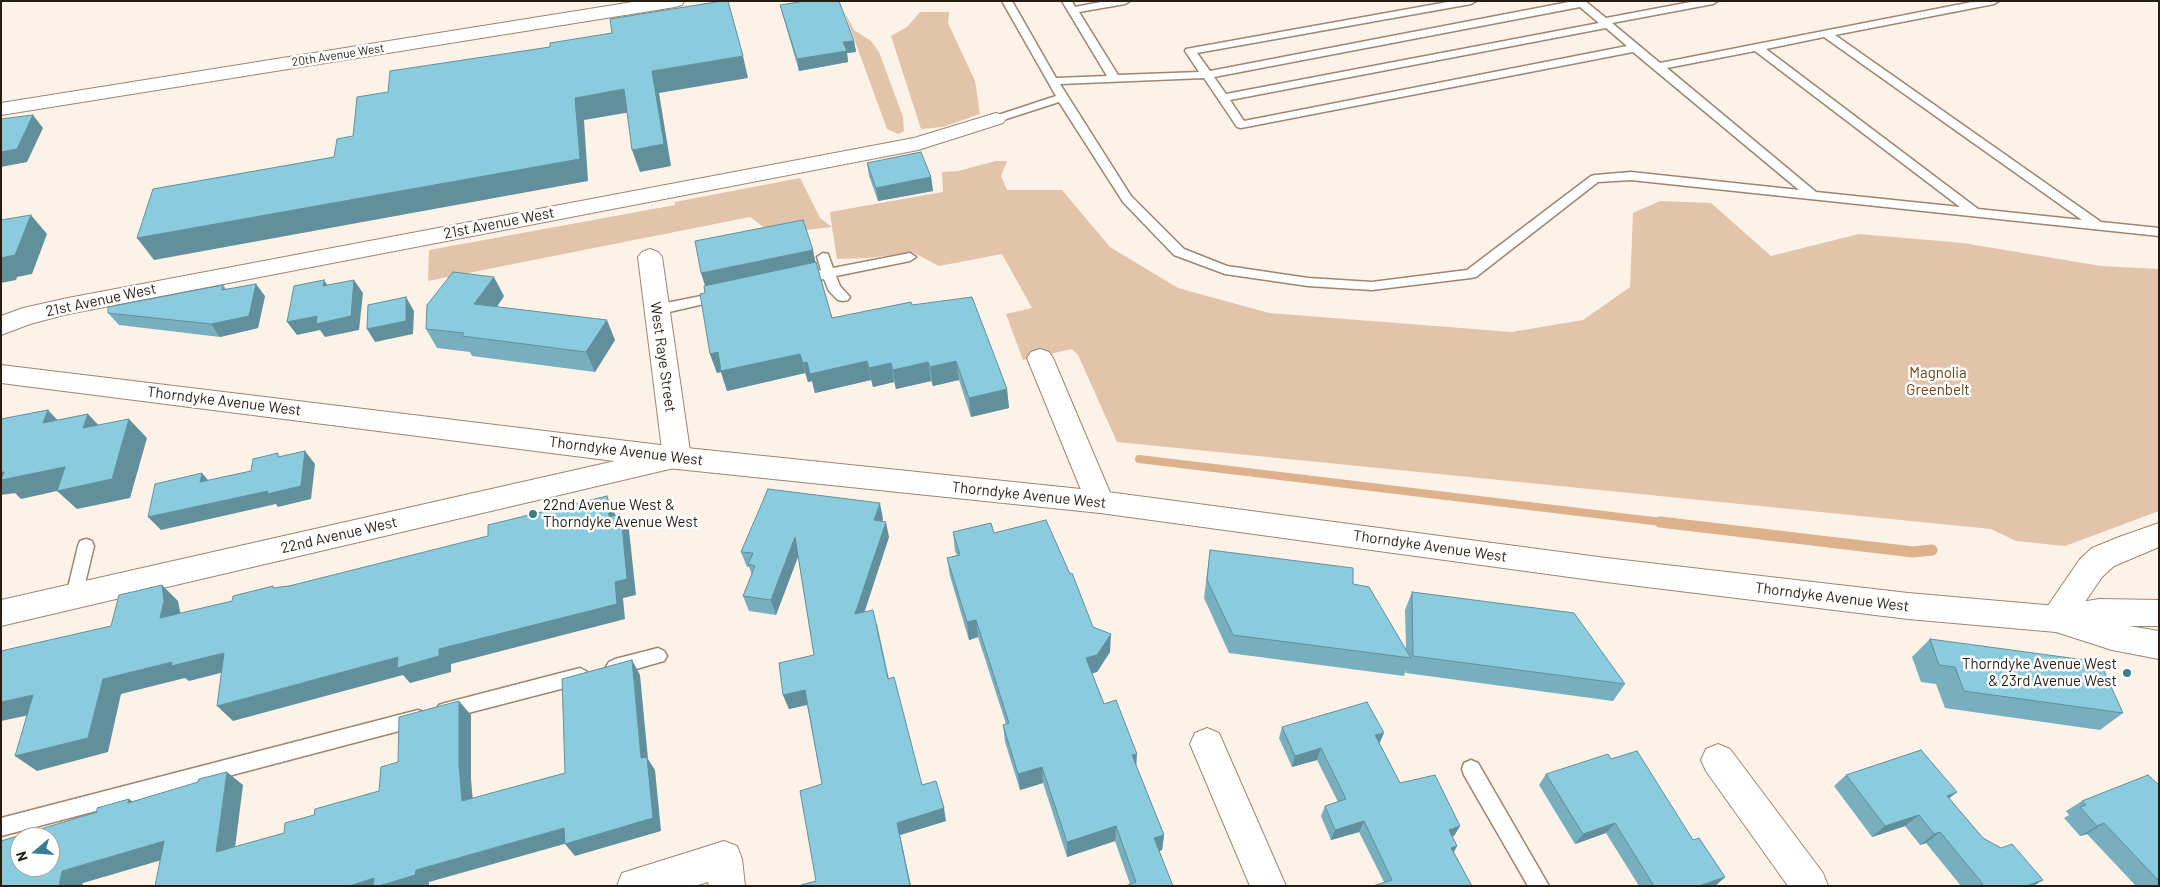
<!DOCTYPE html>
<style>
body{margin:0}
#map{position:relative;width:2160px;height:887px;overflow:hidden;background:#fdf2e8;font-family:Barlow,sans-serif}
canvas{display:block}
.frame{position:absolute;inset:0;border:2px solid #271d13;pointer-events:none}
.north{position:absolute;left:10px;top:827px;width:50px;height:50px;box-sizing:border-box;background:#fff;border:1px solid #a9a5a1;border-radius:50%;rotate:252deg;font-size:14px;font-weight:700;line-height:20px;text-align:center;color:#271d13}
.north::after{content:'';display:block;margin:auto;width:18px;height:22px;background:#3a7d8e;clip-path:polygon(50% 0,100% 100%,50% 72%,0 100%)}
</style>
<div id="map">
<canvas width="2160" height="887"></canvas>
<div class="frame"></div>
<div class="north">N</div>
</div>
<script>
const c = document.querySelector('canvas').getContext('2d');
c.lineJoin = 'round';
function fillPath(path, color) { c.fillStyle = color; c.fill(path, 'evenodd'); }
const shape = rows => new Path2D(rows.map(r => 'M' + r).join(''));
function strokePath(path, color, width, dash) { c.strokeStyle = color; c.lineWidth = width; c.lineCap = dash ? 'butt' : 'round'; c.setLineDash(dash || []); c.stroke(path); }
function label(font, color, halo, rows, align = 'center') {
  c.font = font + ' Barlow,sans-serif'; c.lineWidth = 5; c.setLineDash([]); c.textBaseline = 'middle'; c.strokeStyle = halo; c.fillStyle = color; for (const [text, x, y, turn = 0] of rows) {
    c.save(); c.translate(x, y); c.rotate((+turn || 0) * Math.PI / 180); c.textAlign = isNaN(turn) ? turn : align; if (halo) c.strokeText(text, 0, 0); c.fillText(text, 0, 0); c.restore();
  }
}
fillPath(shape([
 [844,11,854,30,871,41,879,52,903,117,904,131,898,134,887,129],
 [920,12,949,12,948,23,975,81,980,114,943,127,921,129,891,36,907,27],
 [996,161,1007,161,1001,176,1007,190,1062,190,1110,247,1178,288,1269,313,1512,332,1583,320,1630,287,1633,213,1660,201,1711,203,1771,256,1859,234,1963,243,2101,266,2159,269,2159,511,2065,546,2016,541,1991,529,1117,442,1078,355,1072,349,1023,360,1006,314,1032,308,1002,254,939,266,912,252,870,258,837,259,832,227,773,234,750,217,428,281,429,250,675,205,675,202,800,178,820,218,832,227,830,212,943,192,942,172,958,171]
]), '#e2c4ab');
strokePath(shape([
 [1139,459,1670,523]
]), '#dcb18b', 8);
strokePath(shape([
 [1660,522,1913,552,1932,550]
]), '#dcb18b', 11);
const service = shape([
 [1002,1,1012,1,1056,78,1107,76,1062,1,1072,1,1075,7,1106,1,1130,1,1125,4,1079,12,1118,75,1199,72,1185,51,1186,49,1453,1,1476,1,1471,4,1197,53,1210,71,1574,1,1585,1,1606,18,1696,1,1718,1,1713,4,1612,23,1660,63,1977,1,1999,1,1994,4,1835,35,2101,222,2159,228,2159,236,1631,180,1598,182,1476,277,1471,278,1372,290,1308,286,1225,274,1174,255,1123,202,1059,102,1000,121,992,121,990,119,992,117,1056,96,1002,1],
 [1580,7,1599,23,1226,94,1214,77,1580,7],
 [1606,28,1627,46,1244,121,1230,100,1606,28],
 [1824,37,2082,220,1978,209,1766,49,1824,37],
 [1755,51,1960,207,1816,192,1667,68,1755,51],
 [1633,52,1799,190,1631,172,1595,175,1591,176,1467,270,1372,282,1308,278,1227,266,1184,249,1131,196,1060,84,1204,78,1237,127,1241,128,1633,52],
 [823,253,828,254,833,268,910,253,916,257,910,261,836,276,840,286,850,297,848,300,843,301,838,300,829,291,824,279,800,283,793,279,795,276,821,270,817,257,823,253],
 [721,292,726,293,728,296,726,299,656,315,651,313,649,310,651,307,656,305,721,292],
 [86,539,92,541,94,546,82,596,80,601,74,603,68,601,66,596,78,546,80,541,86,539],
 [658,648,664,651,667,656,664,661,615,675,609,672,606,667,609,662,615,659,658,648],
 [580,668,586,671,589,676,586,681,580,684,445,719,439,717,436,711,439,705,445,703,580,668],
 [418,710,424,712,427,718,424,724,418,726,1,836,1,818,418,710],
 [1471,760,1478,763,1549,886,1528,886,1464,775,1462,769,1464,763,1471,760]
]);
const minor = shape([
 [639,1,684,1,682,5,675,7,1,115,1,103,639,1],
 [996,113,1003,115,1006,119,1003,123,918,150,68,314,30,324,1,335,1,316,23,308,68,298,914,138,996,113],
 [650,249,658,252,662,257,691,458,687,465,677,469,667,465,663,458,638,257,642,252,650,249],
 [1040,349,1049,352,1053,358,1114,502,1110,510,1100,513,1090,510,1086,502,1027,358,1031,352,1040,349],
 [2159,523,2159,547,2114,566,2102,577,2067,628,2056,632,2045,628,2040,619,2045,610,2080,559,2092,548,2119,537,2159,523],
 [1207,728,1219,733,1286,886,1250,886,1190,744,1195,733,1207,728],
 [1718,744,1730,749,1823,873,1828,886,1788,886,1706,771,1701,760,1706,749,1718,744],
 [724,841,737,846,742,859,745,886,709,886,708,882,695,886,617,886,622,873,724,841]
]);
const tertiary = shape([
 [677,447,687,451,691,458,687,465,1,626,1,600,677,447]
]);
const secondary = shape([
 [1,365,677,447,1100,491,1606,558,1908,593,2057,606,2099,599,2159,600,2159,626,2129,626,2159,631,2159,659,2112,650,2056,632,1908,619,1606,582,1100,513,677,469,1,383,1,365]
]);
strokePath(service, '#9f856e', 3);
strokePath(minor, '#9f856e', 2);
strokePath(tertiary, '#9f856e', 2);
strokePath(secondary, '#9f856e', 2);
fillPath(service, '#fff');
fillPath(minor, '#fff');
fillPath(tertiary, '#fff');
fillPath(secondary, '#fff');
fillPath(shape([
 [780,5,854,41,856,52,847,53,848,62,799,71,783,16],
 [867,163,931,177,933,191,878,201,869,176],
 [816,262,832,318,912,305,1007,389,1009,408,971,417,959,380,933,386,931,381,896,389,894,382,873,387,871,380,815,393,812,381,808,382,805,373,727,391,721,372,717,373,710,354],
 [223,285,226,289,265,296,258,328,220,337,119,325,108,313],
 [504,296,497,307,615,340,595,372,472,356,470,352,437,348,426,329],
 [883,519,882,521,889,537,864,612,877,624,889,679,922,785,946,821,900,835,816,881,822,784,807,705,789,709,783,695,814,655,798,556,776,615,749,611,743,596,752,575,749,567,747,567,741,552],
 [953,532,994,533,1093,627,1110,652,1097,672,1092,673,1104,704,1136,766,1164,835,1162,850,1159,851,1173,886,1130,884,1115,841,1067,857,1043,783,1020,790,1005,742,1003,725,1006,724,978,637,969,640,950,576,947,558,957,555,955,551],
 [1210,550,1353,584,1406,649,1405,610,1412,592,1625,684,1613,701,1406,673,1406,670,1404,676,1229,653,1204,598],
 [1930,639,2123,713,2100,730,1945,708,1936,684,1921,682,1912,657],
 [1282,727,1379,743,1400,783,1460,826,1454,836,1452,837,1457,846,1454,852,1472,886,1384,882,1359,832,1331,840,1321,816,1325,806,1338,802,1317,760,1292,767,1279,738],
 [1611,759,1693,840,1725,877,1715,886,1639,886,1606,833,1575,844,1539,785,1546,774],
 [1846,775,1957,792,1949,798,1983,838,2043,880,2033,886,1961,886,1926,843,1920,845,1905,826,1872,837,1834,786],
 [2159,785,2159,886,2136,886,2087,834,2080,836,2064,818,2069,815,2066,811,2082,801]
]), '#77afbf');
fillPath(shape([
 [854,41,856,52,847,53,848,62,799,71,797,59,843,42],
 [743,56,748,78,659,93,671,166,640,172,632,150,652,71],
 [624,89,631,112,584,120,588,181,154,260,137,238,575,98],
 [33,115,43,128,27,162,1,167,1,152],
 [931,177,933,191,878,201,876,188],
 [31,215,47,234,32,274,17,277,16,280,1,283,1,258],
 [813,250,817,270,707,292,701,273],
 [494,277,504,296,485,323,474,304],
 [324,280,333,293,323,286],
 [354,280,363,293,359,330,325,337,320,330,297,335,287,322],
 [256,284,265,296,258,328,220,337,211,324],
 [406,297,414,311,413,334,375,342,367,329],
 [607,320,615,340,595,372,586,352],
 [718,352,800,354,805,373,727,391,721,372,717,373,710,354],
 [867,361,871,380,815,393,812,381,808,382,803,363,807,362],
 [956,361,959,380,933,386,930,367],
 [928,362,931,381,896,389,893,370],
 [891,363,894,382,873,387,869,368],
 [1007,389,1009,408,971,417,969,398],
 [48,410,66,429,43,423],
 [88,414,106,433,83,428],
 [129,419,147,438,130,498,77,509,57,491,21,499,15,493,1,495,1,472],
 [305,451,315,464,311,499,278,507,276,504,161,530,148,517],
 [202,473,213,486,200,482],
 [607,496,615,513,617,533,609,517],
 [880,503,883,519,877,535,874,520],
 [621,514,629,530,636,595,623,598,625,619,451,664,451,672,410,683,403,675,233,721,217,706,398,657,439,649,615,582],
 [886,522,889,537,859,629,855,614],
 [795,537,800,552,776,615,771,600],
 [162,585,178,601,181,616,160,618],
 [976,620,978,637,969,640,967,622],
 [1111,634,1110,652,1097,672,1086,675,1086,658],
 [224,653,240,668,189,681,185,678,121,694,108,752,37,771,15,756,103,679,172,662],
 [632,660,640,675,648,759,655,770,661,831,575,856,565,844,641,758],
 [805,690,810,704,789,709,783,695],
 [33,695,53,710,1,721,1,702],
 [459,701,471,715,471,779,474,814,462,801,459,766],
 [1384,733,1379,744,1375,735],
 [1321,748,1317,760,1292,767,1295,756],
 [1137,754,1136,770,1132,755],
 [1042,767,1043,783,1020,790,1018,774],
 [227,772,243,785,233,864,216,852],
 [1957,792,1943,803,1947,796],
 [129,799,147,811,128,803],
 [944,808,946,821,900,835,911,886,910,886,897,823],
 [1919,815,1905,826,1872,837,1885,826],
 [1364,821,1359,832,1331,840,1335,830],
 [1615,823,1606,833,1575,844,1583,834],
 [2104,823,2087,834,2080,836,2097,826],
 [1116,826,1115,841,1067,857,1067,842],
 [1460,826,1454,836,1443,840,1449,830],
 [564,828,575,841,429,882,429,886,349,886,374,878,416,870],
 [1940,832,1926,843,1920,845,1934,834],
 [1164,835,1162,850,1153,853,1154,838],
 [164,841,182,854,83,883,82,886,59,886,62,871],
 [1457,846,1451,856,1451,848],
 [1725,877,1715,886,1699,886],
 [2043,880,2033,886,2028,886]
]), '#618f9b');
const building = shape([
 [722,1,728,1,743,56,652,71,664,144,632,150,624,89,575,98,580,159,137,238,153,189,334,157,337,139,353,136,357,97,388,92,390,71,550,47,550,43,612,33,610,19,722,1],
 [805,1,839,1,854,41,843,42,847,51,797,59,780,5,805,1],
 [33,115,17,149,1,152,1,119,33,115],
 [921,152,931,177,876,188,867,163,921,152],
 [31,215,15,255,1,258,1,220,31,215],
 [803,220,813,250,701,273,695,241,803,220],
 [816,262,832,318,911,302,912,305,972,297,1007,389,969,398,956,361,930,367,928,362,893,370,891,363,869,368,867,361,810,374,807,362,803,363,800,354,721,371,718,352,710,354,700,294,705,293,704,286,816,262],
 [453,272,494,277,474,304,607,320,586,352,462,336,464,333,426,329,427,305,453,272],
 [324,280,323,286,354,280,351,316,316,324,317,316,287,322,294,286,324,280],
 [256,284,249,316,211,324,108,313,108,307,223,285,222,290,256,284],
 [406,297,406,321,367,329,368,305,406,297],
 [48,410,43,423,88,414,83,428,129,419,112,479,57,491,65,467,1,480,4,472,1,472,1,419,48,410],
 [305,451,301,486,267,494,268,491,148,517,155,484,202,473,200,482,251,471,253,459,278,453,278,457,305,451],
 [768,489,880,503,874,520,886,522,855,614,873,610,888,679,894,677,922,785,936,781,944,808,897,823,910,886,801,886,801,885,816,881,800,791,822,784,805,690,783,695,779,663,814,655,795,537,771,600,743,596,755,566,748,564,753,553,741,552,768,489],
 [607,496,609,517,621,514,627,579,615,582,617,604,439,649,439,656,397,668,398,657,217,706,224,653,171,666,172,662,103,679,88,738,15,756,33,695,1,702,1,651,111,626,119,595,162,585,164,601,160,618,232,601,233,596,273,586,273,588,289,586,488,536,488,525,607,496],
 [1046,520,1070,574,1072,573,1093,627,1111,634,1097,655,1086,658,1104,704,1116,700,1137,754,1132,755,1164,835,1154,838,1173,886,1125,886,1136,882,1116,826,1067,842,1042,767,1018,774,1003,725,1009,723,976,620,967,622,947,558,960,555,953,532,991,523,994,533,1046,520],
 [1210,550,1353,568,1353,584,1369,587,1411,658,1233,635,1207,580,1210,550],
 [1412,592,1574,613,1625,684,1413,656,1412,592],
 [1930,639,2100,662,2123,713,1964,691,1955,667,1939,665,1930,639],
 [632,660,641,758,647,757,653,818,565,844,564,828,416,870,415,875,379,886,373,886,374,878,349,886,155,886,164,841,62,871,59,886,1,886,1,841,97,812,97,808,129,799,128,803,198,782,199,779,227,772,216,852,284,833,285,823,314,815,315,809,379,791,381,767,398,762,399,717,459,701,459,766,462,801,565,773,562,679,632,660],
 [20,837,50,837,50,867,20,867,20,837],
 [1367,702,1384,733,1375,735,1400,783,1435,775,1460,826,1449,830,1457,846,1451,848,1472,886,1373,886,1392,880,1364,821,1335,830,1325,806,1346,799,1321,748,1295,756,1282,727,1367,702],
 [1921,750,1957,792,1947,796,1983,838,2001,848,2012,844,2043,880,2029,885,2030,886,1979,886,1983,884,1940,832,1934,834,1919,815,1885,826,1846,775,1921,750],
 [1637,751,1693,840,1699,838,1725,877,1699,886,1654,886,1615,823,1583,834,1546,774,1608,754,1611,759,1637,751],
 [2148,775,2159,785,2159,881,2104,823,2097,826,2080,807,2086,805,2082,801,2148,775]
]);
fillPath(building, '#8accde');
strokePath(building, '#618f9b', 1);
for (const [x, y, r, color] of [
 [533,514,5,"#3a7d8e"],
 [2127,673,5,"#3a7d8e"]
]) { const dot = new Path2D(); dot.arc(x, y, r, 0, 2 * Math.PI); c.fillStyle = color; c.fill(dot); strokePath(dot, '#fff', 2); }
label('12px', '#271d13', '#fff', [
 ["20th Avenue West",338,55,-9]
]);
label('15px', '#271d13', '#fff', [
 ["21st Avenue West",499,223,-11],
 ["21st Avenue West",101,300,-12],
 ["West Raye Street",663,357,82],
 ["Thorndyke Avenue West",224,401,7],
 ["Thorndyke Avenue West",626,451,7],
 ["Thorndyke Avenue West",1029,495,6],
 ["22nd Avenue West",339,535,-13],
 ["Thorndyke Avenue West",1430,546,8],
 ["Thorndyke Avenue West",1832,597,7]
]);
label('15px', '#6c4217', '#fff', [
 ["Magnolia",1938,373],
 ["Greenbelt",1938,390]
]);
label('15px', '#271d13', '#fff', [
 ["22nd Avenue West &",543,505],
 ["Thorndyke Avenue West",543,522],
 ["Thorndyke Avenue West",2117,664,"right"],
 ["& 23rd Avenue West",2117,681,"right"]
], 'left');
</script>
